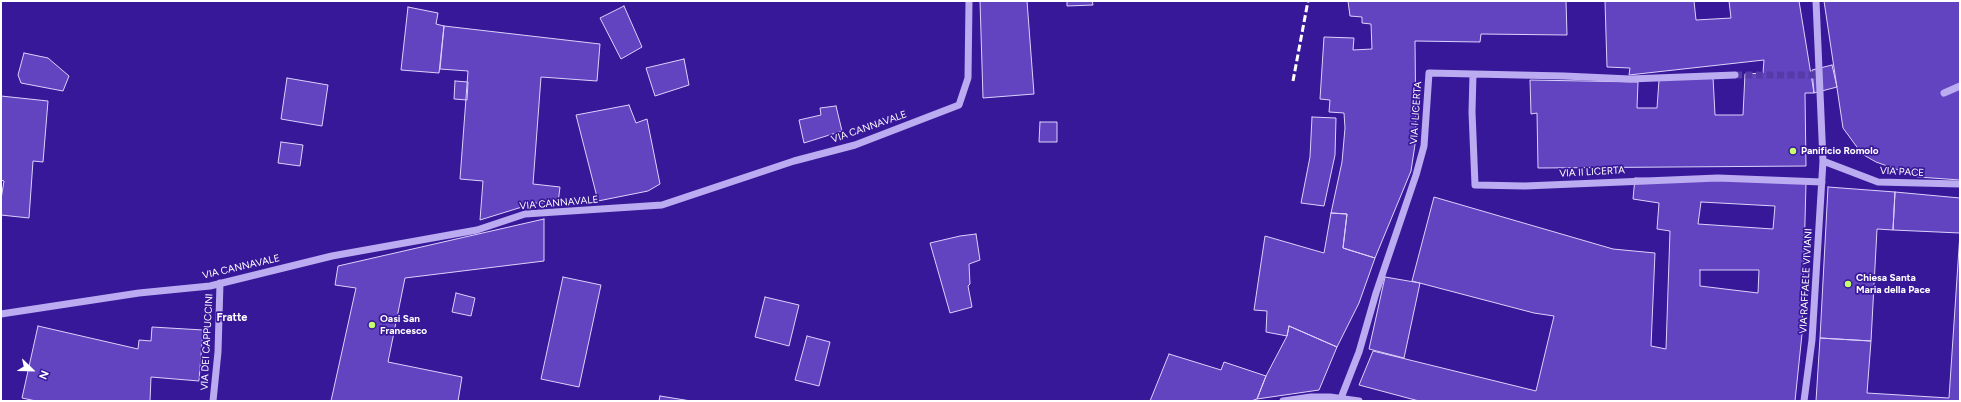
<!DOCTYPE html>
<style>
body{margin:0}
#map{position:relative;width:1961px;height:402px;overflow:hidden;background:#371898;font-family:Figtree,sans-serif}
canvas{display:block}
.frame{position:absolute;inset:0;border:2px solid #fff;pointer-events:none}
.north{position:absolute;left:12px;top:350px;width:40px;height:40px;-webkit-text-stroke:3px #371898;paint-order:stroke;rotate:113deg;font-size:11px;font-weight:700;line-height:16px;text-align:center;color:#fff}
.north::after{content:'';display:block;margin:auto;width:14px;height:18px;background:#fff;clip-path:polygon(50% 0,100% 100%,50% 72%,0 100%)}
</style>
<div id="map">
<canvas width="1961" height="402"></canvas>
<div class="frame"></div>
<div class="north">N</div>
</div>
<script>
const c = document.querySelector('canvas').getContext('2d');
c.lineJoin = 'round';
function fillPath(path, color) { c.fillStyle = color; c.fill(path, 'evenodd'); }
const shape = rows => new Path2D(rows.map(r => 'M' + r).join(''));
function strokePath(path, color, width, dash) { c.strokeStyle = color; c.lineWidth = width; c.lineCap = dash ? 'butt' : 'round'; c.setLineDash(dash || []); c.stroke(path); }
function label(font, color, halo, rows, align = 'center') {
  c.font = font + ' Figtree,sans-serif'; c.lineWidth = 3.5; c.setLineDash([]); c.textBaseline = 'middle'; c.strokeStyle = halo; c.fillStyle = color; for (const [text, x, y, turn = 0] of rows) {
    c.save(); c.translate(x, y); c.rotate((+turn || 0) * Math.PI / 180); c.textAlign = isNaN(turn) ? turn : align; if (halo) c.strokeText(text, 0, 0); c.fillText(text, 0, 0); c.restore();
  }
}
const building = shape([
 [980,1,1027,1,1034,94,983,98,980,1],
 [1067,1,1092,1,1093,5,1067,6,1067,1],
 [1348,1,1566,1,1567,35,1481,34,1480,42,1415,41,1416,138,1411,171,1375,258,1343,248,1347,214,1331,213,1342,162,1345,128,1344,113,1329,112,1330,100,1320,99,1324,37,1354,38,1353,50,1372,49,1371,24,1362,23,1362,17,1350,16,1348,1],
 [1605,1,1694,1,1696,20,1731,18,1729,1,1799,1,1814,93,1805,93,1806,166,1538,168,1537,113,1531,114,1530,80,1638,82,1637,108,1657,108,1659,80,1713,77,1715,115,1743,115,1745,74,1763,73,1764,60,1629,75,1630,68,1607,67,1605,1],
 [1824,1,1960,1,1960,180,1918,177,1876,162,1862,154,1843,128,1824,1],
 [624,6,642,47,621,59,600,18,624,6],
 [408,7,438,13,436,24,444,26,439,73,401,70,408,7],
 [444,26,600,44,597,81,541,77,533,184,560,187,558,203,526,203,522,207,480,220,483,181,460,179,468,71,440,69,444,26],
 [24,53,48,58,69,76,63,91,21,83,18,75,24,53],
 [684,59,689,85,655,96,646,68,684,59],
 [1832,65,1837,87,1814,93,1812,70,1832,65],
 [287,78,328,85,322,126,281,119,287,78],
 [455,81,468,82,467,100,454,99,455,81],
 [1,96,48,101,43,162,33,161,29,218,1,215,1,199,4,181,1,180,1,96],
 [629,105,636,123,647,119,660,184,648,191,598,201,576,115,629,105],
 [836,106,842,131,804,143,799,120,821,115,820,108,836,106],
 [1312,117,1336,118,1335,155,1324,206,1301,203,1310,157,1312,117],
 [1040,122,1057,122,1057,142,1039,142,1040,122],
 [281,142,303,145,300,166,278,163,281,142],
 [1635,178,1806,183,1802,334,1795,401,1419,401,1359,385,1373,351,1536,391,1554,316,1534,313,1412,281,1434,197,1613,249,1655,253,1651,346,1666,349,1670,231,1657,229,1659,203,1633,199,1635,178],
 [1701,202,1775,206,1773,229,1698,224,1701,202],
 [1700,270,1759,270,1758,293,1700,286,1700,270],
 [1828,187,1895,192,1893,230,1877,229,1871,341,1820,338,1828,187],
 [1895,192,1960,198,1960,401,1816,401,1820,338,1871,341,1867,393,1949,398,1960,233,1893,230,1895,192],
 [1331,213,1347,214,1343,248,1375,258,1359,303,1337,347,1289,326,1287,336,1266,332,1267,311,1254,310,1265,236,1324,253,1331,213],
 [544,219,544,261,405,278,388,362,462,377,458,401,331,401,356,288,335,285,338,266,544,219],
 [976,234,980,260,969,264,970,284,968,286,972,307,950,313,930,243,960,236,976,234],
 [563,277,601,285,579,387,541,379,563,277],
 [1385,277,1420,283,1404,358,1369,349,1385,277],
 [456,293,475,298,471,316,452,312,456,293],
 [765,297,799,305,789,346,755,337,765,297],
 [38,326,138,349,139,340,151,341,152,327,203,330,199,381,151,377,150,401,36,401,22,398,38,326],
 [1289,326,1337,347,1319,390,1257,399,1266,376,1287,336,1289,326],
 [807,336,830,342,819,386,795,380,807,336],
 [1169,354,1221,370,1224,362,1266,376,1257,399,1251,401,1150,401,1169,354],
 [660,396,691,401,659,401,660,396]
]);
fillPath(building, '#6244c0');
strokePath(building, '#dcd2fc', 1);
strokePath(shape([
 [1735,75,1819,75]
]), '#553ba7', 7, [7, 3.5]);
strokePath(shape([
 [1473,74,1472,112,1475,185,1525,186,1718,178,1822,182],
 [1944,93,1960,86],
 [1823,161,1878,182,1960,184],
 [1,314,139,293,210,286,332,256,477,230,525,214,662,205,794,161,855,145,959,105,968,78,969,1],
 [1341,398,1359,352,1376,293,1416,175,1424,146,1429,73,1564,76,1630,79,1735,75],
 [213,401,218,352,220,283],
 [1283,401,1311,397,1330,397,1359,401],
 [1804,401,1812,340,1823,161,1816,1]
]), '#bbabf1', 7);
strokePath(shape([
 [1293,81,1308,1]
]), '#fff', 3, [7, 3]);
for (const [x, y, r, color] of [
 [1793,151,4,"#c5ff6b"],
 [1848,284,4,"#c5ff6b"],
 [372,325,4,"#c5ff6b"]
]) { const dot = new Path2D(); dot.arc(x, y, r, 0, 2 * Math.PI); c.fillStyle = color; c.fill(dot); strokePath(dot, '#371898', 1.5); }
label('10px', '#fff', '#371898', [
 ["VIA I LICERTA",1416,113,-86],
 ["VIA CANNAVALE",869,127,-19],
 ["VIA II LICERTA",1592,172,-3],
 ["VIA PACE",1902,172,3],
 ["VIA CANNAVALE",559,203,-5],
 ["VIA CANNAVALE",241,267,-13],
 ["VIA RAFFAELE VIVIANI",1806,281,-87],
 ["VIA DEI CAPPUCCINI",207,342,-87]
]);
label('bold 10px', '#fff', '#371898', [
 ["Panificio Romolo",1801,151],
 ["Chiesa Santa",1856,278],
 ["Maria della Pace",1856,290],
 ["Oasi San",380,319],
 ["Francesco",380,331]
], 'left');
label('bold 11px', '#fff', '#371898', [
 ["Fratte",232,318]
]);
</script>
